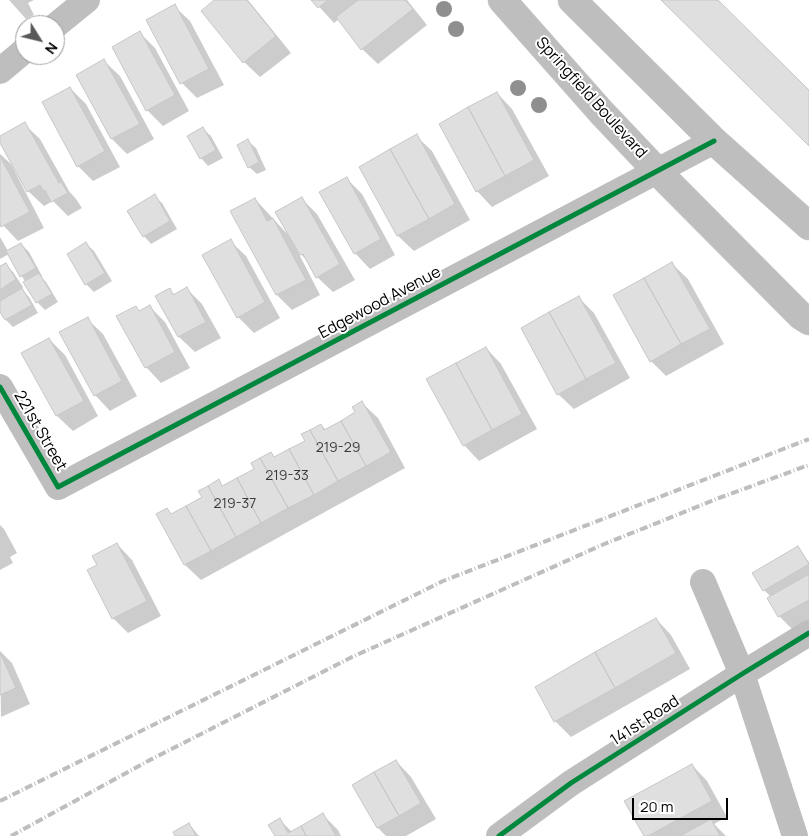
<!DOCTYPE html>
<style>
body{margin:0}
#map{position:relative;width:809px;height:836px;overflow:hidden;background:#fff;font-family:Manrope,sans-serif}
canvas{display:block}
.north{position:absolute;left:15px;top:15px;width:50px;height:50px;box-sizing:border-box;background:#fff;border:1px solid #999;border-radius:50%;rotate:126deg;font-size:14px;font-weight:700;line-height:20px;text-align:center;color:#000}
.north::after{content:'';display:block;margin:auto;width:18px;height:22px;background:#595959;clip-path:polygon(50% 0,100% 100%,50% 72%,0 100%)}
.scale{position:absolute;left:632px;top:798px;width:96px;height:22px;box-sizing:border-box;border:2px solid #000;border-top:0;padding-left:6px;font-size:15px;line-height:18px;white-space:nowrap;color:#000;-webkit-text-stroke:4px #fff;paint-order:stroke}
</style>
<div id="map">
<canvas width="809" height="836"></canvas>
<div class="north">N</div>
<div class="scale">20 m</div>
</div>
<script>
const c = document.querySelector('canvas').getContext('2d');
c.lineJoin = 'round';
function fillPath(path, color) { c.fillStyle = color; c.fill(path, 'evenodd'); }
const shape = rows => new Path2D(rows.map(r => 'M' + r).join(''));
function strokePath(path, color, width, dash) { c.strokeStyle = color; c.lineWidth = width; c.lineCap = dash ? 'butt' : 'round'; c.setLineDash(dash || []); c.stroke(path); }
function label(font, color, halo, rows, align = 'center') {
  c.font = font + ' Manrope,sans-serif'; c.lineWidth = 4; c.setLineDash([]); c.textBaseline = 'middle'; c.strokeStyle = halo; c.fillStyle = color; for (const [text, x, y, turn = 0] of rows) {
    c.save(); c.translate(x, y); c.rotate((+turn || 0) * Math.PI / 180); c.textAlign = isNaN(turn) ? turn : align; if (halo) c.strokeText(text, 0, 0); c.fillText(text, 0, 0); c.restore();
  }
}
fillPath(shape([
 [9,0,34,0,28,3,34,15,26,19],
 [216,0,248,0,291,53,260,77,244,62,203,11],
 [313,0,407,0,427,25,378,64,362,49,339,19,334,23],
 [174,6,190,21,224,85,197,98,182,83],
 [140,33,155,48,189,111,163,126,147,110],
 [104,61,120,76,154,139,127,154,112,139,78,75],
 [70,88,86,104,120,167,93,181,78,166],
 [497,93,512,109,549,176,492,207,477,191],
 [24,124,40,139,69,191,76,199,82,208,68,216,53,201,44,206,28,191,0,140,0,137],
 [203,129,211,136,223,158,208,166,201,158],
 [416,136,432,151,470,220,414,251,398,236,360,167],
 [248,141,256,148,266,170,257,174,249,167],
 [0,154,11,164,44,228,18,241,0,222],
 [346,178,362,194,395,255,370,269,355,253],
 [154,196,162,203,177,229,151,244,144,236],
 [255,199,291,238,302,199,317,214,355,280,333,292,317,277,309,263,297,250,320,295,292,310,277,295,232,212],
 [0,237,8,251,21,244,29,252,42,276,41,277,46,282,58,302,45,310,37,302,9,254,0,259],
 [230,241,246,256,280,318,254,333,238,317,204,255],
 [86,244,94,251,112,281,94,292,86,284,68,255],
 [5,264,13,272,23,287,21,289,29,297,38,313,13,327,6,320,0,310,0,268],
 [672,264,688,279,724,344,666,376,651,361],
 [187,289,202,304,221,338,195,352,179,337,157,296,169,290,175,295],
 [579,298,594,313,630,378,574,409,558,394],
 [149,306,165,322,190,368,161,383,146,367,135,307,140,312],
 [87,319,103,334,137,396,110,411,95,395],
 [49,339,65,355,98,416,73,431,57,416,23,354],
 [486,348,501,364,537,429,479,461,464,445],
 [362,403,378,418,405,468,201,580,185,565,158,515,167,510,172,515,203,498,218,481,224,487,256,469,270,453,275,458,306,441,321,425,326,430,357,413],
 [0,525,4,529,17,553,10,557,13,563,0,570],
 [117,544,132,560,161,616,128,633,113,618,98,566],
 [798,548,809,562,809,624,795,632,779,616,769,598,771,597,764,590],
 [656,619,671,635,690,669,571,737,555,721],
 [0,651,12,663,30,704,1,717],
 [396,761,411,777,436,819,406,836,386,836,378,828,354,785],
 [692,765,707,781,727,817,714,824,726,836,645,836],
 [323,815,338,830,341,836,276,836,280,820,292,832],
 [189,824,199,836,177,836]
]), '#0003');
const building = shape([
 [214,0,247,0,276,36,243,63,201,11,214,0],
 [311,0,328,0,318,8,311,0],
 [358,0,405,0,413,9,361,50,336,17,358,0],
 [661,0,718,0,809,90,809,146,661,0],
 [175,4,209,69,180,84,146,20,175,4],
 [140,31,175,95,146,111,112,47,140,31],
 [104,59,140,124,111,139,76,75,104,59],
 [70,87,105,151,77,167,42,102,70,87],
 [497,92,534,160,505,176,468,107,497,92],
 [468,107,505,176,476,192,439,124,468,107],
 [25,122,59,183,61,182,68,193,51,202,45,190,43,191,40,185,27,192,0,143,0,136,25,122],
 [203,127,216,150,200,159,187,136,203,127],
 [417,134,455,204,429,219,390,149,417,134],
 [248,139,259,162,248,168,237,145,248,139],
 [390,149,429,219,397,236,359,167,390,149],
 [0,156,30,212,1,227,0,224,0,156],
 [347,177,381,239,354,254,319,192,347,177],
 [155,194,170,221,143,237,127,211,155,194],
 [302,197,340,264,316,278,303,254,300,255,275,212,302,197],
 [255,198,267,221,273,218,306,280,276,295,230,211,255,198],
 [231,239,265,302,237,318,202,255,231,239],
 [86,242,105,273,85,285,67,254,86,242],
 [21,243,36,268,20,277,6,251,21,243],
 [672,262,710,329,681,344,644,278,672,262],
 [6,263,16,279,0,290,0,266,6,263],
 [39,273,52,294,36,303,23,282,39,273],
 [644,278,681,344,650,362,613,295,644,278],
 [187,287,206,322,178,337,155,296,170,288,173,295,187,287],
 [22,288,32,305,5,320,0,312,0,301,22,288],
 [579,296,616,363,586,379,549,312,579,296],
 [150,305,175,352,145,368,116,316,136,306,139,311,150,305],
 [549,312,586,379,557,395,521,328,549,312],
 [88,317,122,381,94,396,59,332,88,317],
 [49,338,84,401,56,416,21,353,49,338],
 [486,347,522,414,492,430,456,363,486,347],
 [456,363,492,430,463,446,426,379,456,363],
 [362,401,391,452,366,466,341,421,355,412,352,407,362,401],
 [341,421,366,466,338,481,310,430,321,424,324,430,341,421],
 [310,430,338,481,314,495,289,449,305,441,301,434,310,430],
 [289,449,314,495,288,508,260,458,271,452,274,457,289,449],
 [260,458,288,508,261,523,237,478,254,469,251,463,260,458],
 [237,478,261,523,236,537,208,486,219,479,222,486,237,478],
 [208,486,236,537,211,551,186,506,202,497,198,491,208,486],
 [186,506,211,551,184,565,156,514,167,508,171,514,186,506],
 [117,543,147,601,112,619,87,570,97,565,92,556,117,543],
 [798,546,809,564,763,591,752,573,798,546],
 [809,574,809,600,778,617,767,598,809,574],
 [656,618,676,653,615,688,595,652,656,618],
 [595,652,615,688,554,722,535,687,595,652],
 [0,653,16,688,0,695,0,653],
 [396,760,421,803,399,816,374,772,396,760],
 [692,764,712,801,648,836,644,836,624,801,692,764],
 [374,772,399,816,377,828,352,785,374,772],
 [323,813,336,836,306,836,301,826,323,813],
 [280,818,288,833,301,826,306,836,275,836,268,825,280,818],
 [711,819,720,836,680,836,711,819],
 [189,823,196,836,175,836,173,832,189,823]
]);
fillPath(building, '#dfdfdf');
strokePath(building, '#c7c7c7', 1);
const primary = shape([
 [502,0,602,113,657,171,801,316,809,321],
 [572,0,714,141,809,226]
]);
strokePath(primary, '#dbdbdb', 29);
strokePath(shape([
 [55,26,87,0],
 [0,71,25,50],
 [0,387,58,487,714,141],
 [703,582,742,674,795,836],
 [499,836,571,783,742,674,809,633]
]), '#bebebe', 26);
strokePath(primary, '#bebebe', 28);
strokePath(shape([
 [0,801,443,581,809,439],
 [11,836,148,761,352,657,602,545,719,498,809,465]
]), '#bebebe', 4, [8, 2.5, 1, 2.5]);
strokePath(shape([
 [0,387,58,487,714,141],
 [499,836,571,783,742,674,809,633]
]), '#00873e', 5);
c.fillStyle = '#8f8f8f';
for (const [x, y] of [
 [444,9],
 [456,29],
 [518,88],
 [539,105]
]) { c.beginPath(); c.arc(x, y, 8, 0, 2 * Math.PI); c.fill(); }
label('14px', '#383838', null, [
 ["219-29",338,448],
 ["219-33",287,476],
 ["219-37",235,504]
]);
label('16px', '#000', '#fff', [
 ["Springfield Boulevard",591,98,48],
 ["Edgewood Avenue",380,303,-28],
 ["221st Street",40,431,60],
 ["141st Road",645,721,-33]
]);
</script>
